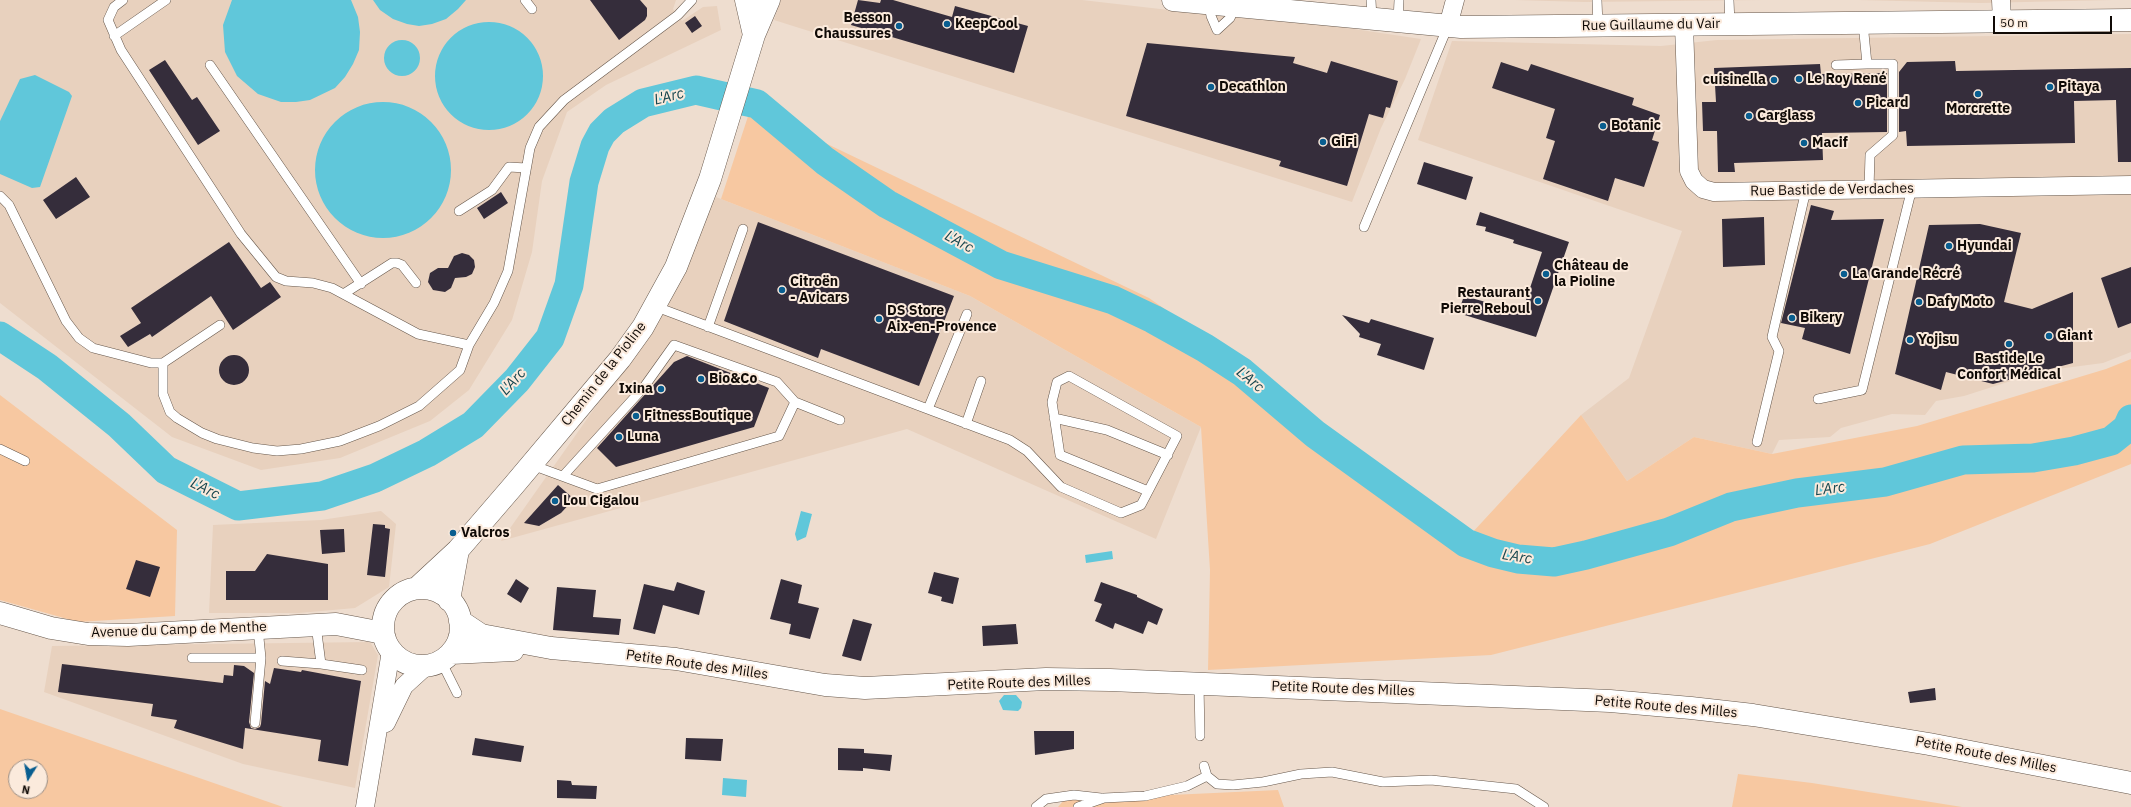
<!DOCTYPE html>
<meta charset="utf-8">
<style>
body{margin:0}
#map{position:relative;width:2131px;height:807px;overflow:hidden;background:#eeddcf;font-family:"IBM Plex Sans",sans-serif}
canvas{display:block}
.north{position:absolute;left:8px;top:759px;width:40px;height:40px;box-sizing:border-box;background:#fbeadc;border:1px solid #9d9086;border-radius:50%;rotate:191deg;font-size:11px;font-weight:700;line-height:16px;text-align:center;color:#100a06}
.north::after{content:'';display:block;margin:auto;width:14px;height:18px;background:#095e90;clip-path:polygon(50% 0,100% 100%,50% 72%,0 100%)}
.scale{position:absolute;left:1993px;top:16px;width:119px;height:18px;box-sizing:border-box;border:2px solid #100a06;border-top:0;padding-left:5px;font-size:12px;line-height:14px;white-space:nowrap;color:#100a06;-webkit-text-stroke:3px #fbeadc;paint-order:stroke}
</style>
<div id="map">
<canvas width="2131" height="807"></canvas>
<div class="north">N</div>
<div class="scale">50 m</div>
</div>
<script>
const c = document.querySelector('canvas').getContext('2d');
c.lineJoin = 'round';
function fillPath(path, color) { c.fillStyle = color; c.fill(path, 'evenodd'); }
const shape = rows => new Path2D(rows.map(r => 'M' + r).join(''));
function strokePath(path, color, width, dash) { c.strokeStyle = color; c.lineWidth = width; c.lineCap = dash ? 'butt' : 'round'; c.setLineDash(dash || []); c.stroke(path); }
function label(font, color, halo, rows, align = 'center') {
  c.font = font + ' "IBM Plex Sans",sans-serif'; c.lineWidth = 4; c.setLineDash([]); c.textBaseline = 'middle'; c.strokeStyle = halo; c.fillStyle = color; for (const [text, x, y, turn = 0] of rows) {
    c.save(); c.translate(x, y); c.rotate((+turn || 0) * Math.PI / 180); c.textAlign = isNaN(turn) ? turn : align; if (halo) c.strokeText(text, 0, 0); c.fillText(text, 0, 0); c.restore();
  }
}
fillPath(shape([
 [0,0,676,0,673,9,682,21,703,7,717,6,721,30,606,85,567,112,542,181,532,252,512,320,469,390,430,421,340,458,261,470,172,437,0,303],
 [781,0,1082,0,1221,16,1334,26,1421,39,1405,79,1381,128,1352,202,774,20],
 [1515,0,1762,0,1584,2],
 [1858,0,2113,0,1981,3],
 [2131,34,2131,352,2103,363,2042,371,1964,396,1936,401,1925,415,1892,414,1841,428,1830,437,1779,440,1772,454,1694,437,1627,481,1581,415,1629,378,1682,231,1418,140,1452,41,1661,46,1717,40],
 [716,197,970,296,1201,427,1156,539,907,429,501,541,668,304],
 [381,511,396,524,389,587,355,608,299,613,209,613,213,525,321,520],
 [370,642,378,655,355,788,243,764,44,692,52,646]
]), '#e8d1be');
fillPath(shape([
 [754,98,821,141,1149,298,1259,375,1471,534,1581,415,1627,481,1694,437,1772,454,1917,426,2106,369,2131,359,2131,464,1930,544,1491,655,1208,670,1210,570,1201,427,970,296,721,199],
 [0,395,177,530,175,616,78,622,0,600],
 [0,709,283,807,0,807],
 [16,767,40,767,40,791,16,791],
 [1738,774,1812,783,1962,807,1732,807],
 [1278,790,1284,807,1058,807,1064,800]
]), '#f7c8a1');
fillPath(shape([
 [232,0,351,0,358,17,360,32,359,50,353,64,345,77,335,88,310,100,296,102,281,102,258,94,237,76,225,52,223,25],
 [373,0,466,0,458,9,446,19,432,24,419,26,407,24,393,19,380,10],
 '435 76a54 54 0 1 1 108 0a54 54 0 1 1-108 0Z',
 '384 58a18 18 0 1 1 36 0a18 18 0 1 1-36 0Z',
 [35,75,69,92,72,96,40,187,32,188,0,174,0,121,20,79],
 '315 170a68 68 0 1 1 136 0a68 68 0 1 1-136 0Z',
 [801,511,812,514,806,537,797,541,795,534],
 [1112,551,1113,559,1086,563,1085,555],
 [1004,695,1016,695,1022,702,1021,708,1018,711,1003,710,999,701],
 [723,778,747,780,746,797,722,795]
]), '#60c7da');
strokePath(shape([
 [0,336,47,367,119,425,166,470,238,506,322,496,375,478,427,453,473,425,517,380,550,338,569,285,584,182,595,146,602,133,614,121,643,103,696,90,757,104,825,161,887,204,1001,265,1113,300,1153,319,1205,348,1242,372,1315,434,1466,543,1493,553,1518,559,1554,562,1586,555,1669,532,1731,507,1797,493,1885,482,1963,460,2033,458,2074,451,2111,441,2127,428,2131,419]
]), '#60c7da', 29);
fillPath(shape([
 [590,0,640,0,647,8,647,16,645,20,619,40],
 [858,0,880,3,881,0,893,0,952,17,955,6,1028,26,1014,73,851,25],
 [695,16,702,26,692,33,685,23],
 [1147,43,1295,57,1293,63,1327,73,1331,61,1398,81,1390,108,1386,107,1383,118,1369,114,1347,186,1279,166,1281,161,1126,116],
 [165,60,192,100,197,97,220,131,198,145,149,70],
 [1955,61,1956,71,2131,68,2131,162,2118,162,2116,100,2074,101,2075,143,1907,146,1906,131,1899,132,1899,72,1907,62],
 [1501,62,1528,71,1531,64,1634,98,1632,105,1660,115,1652,140,1659,142,1644,187,1615,178,1608,201,1543,179,1555,141,1546,138,1555,109,1492,88],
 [1820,64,1821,74,1887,73,1887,132,1822,133,1823,160,1734,163,1735,172,1718,172,1717,131,1703,131,1702,102,1716,102,1714,68],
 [1424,162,1473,177,1466,200,1417,184],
 [76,177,90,197,56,219,43,200],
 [501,192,508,203,484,219,477,208],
 [1811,205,1834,211,1831,220,1884,219,1850,354,1802,339,1805,328,1781,323],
 [1480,212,1569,242,1536,337,1458,313,1464,296,1522,312,1542,252,1513,243,1514,240,1485,231,1486,227,1476,225],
 [1764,217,1765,265,1723,267,1722,219],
 [758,222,954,296,919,386,821,349,818,358,724,321],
 [1980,224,2021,233,2004,302,2032,309,2073,292,2073,363,1993,384,1946,372,1941,390,1895,374,1929,225],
 [229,242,261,288,270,282,281,297,233,330,211,296,152,337,150,334,128,347,120,336,141,323,131,308],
 [462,253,469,255,474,260,475,267,472,274,466,277,455,278,451,288,445,292,433,290,428,282,430,273,438,268,448,268,454,256],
 [2131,267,2131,323,2118,328,2101,278],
 [1342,315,1369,323,1371,319,1434,338,1424,370,1377,355,1381,344,1359,337,1360,334],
 '219 370a15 15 0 1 1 30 0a15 15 0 1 1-30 0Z',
 [687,356,769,388,754,427,616,467,597,448,674,362],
 [558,485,574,499,561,513,539,526,524,523],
 [373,524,385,525,385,528,390,529,385,577,367,575],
 [344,529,345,552,322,554,320,530],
 [267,554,328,564,328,600,226,600,226,571,255,571],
 [136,560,160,567,150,597,126,589],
 [934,572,959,578,953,604,941,601,942,597,928,593],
 [516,579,529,588,521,603,507,594],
 [781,579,802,585,798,603,819,608,810,639,789,634,791,624,770,619],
 [677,582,705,591,699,615,663,605,655,634,633,629,644,584,674,591],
 [1101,582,1137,595,1137,597,1163,609,1157,625,1148,621,1143,634,1115,623,1113,629,1095,621,1102,604,1094,601],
 [557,587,596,590,593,617,621,619,619,635,553,630],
 [853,619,872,624,861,661,842,656],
 [1016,624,1018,644,983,646,982,626],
 [62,664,223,683,224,675,233,676,234,665,244,666,254,673,249,722,251,728,255,729,260,727,261,724,265,681,270,684,274,668,301,672,302,670,361,681,348,766,318,761,321,740,245,728,243,749,174,728,177,720,151,716,153,704,58,692],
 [1935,688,1936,700,1910,703,1908,692],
 [1034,731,1074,731,1074,749,1035,755],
 [475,738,524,746,521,762,472,755],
 [686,738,723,739,721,761,685,759],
 [838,748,864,749,864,753,892,755,890,771,863,768,863,771,838,770],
 [557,780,571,781,572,785,597,786,596,799,557,798]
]), '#352d3b');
const lane = shape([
 [123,0,114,7,108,20,121,50,241,234,276,277,286,281,313,283,332,288,418,334,469,345,494,303,508,271,530,148,539,127,564,100,678,15,692,0],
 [525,0,532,9],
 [1371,0,1372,19],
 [1597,0,1598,26],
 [1729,0,1730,24],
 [1209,4,1211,16,1217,30,1230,18,1236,6],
 [1398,21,1399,0],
 [1863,23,1867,64,1893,64,1893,135,1870,155,1869,189],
 [114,36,166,0],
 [210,65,361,284],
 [1836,65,1867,64],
 [0,196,9,205,66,321,79,338,93,348,151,363,163,363,220,325],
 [459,211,492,190,509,167,526,168],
 [1364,227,1448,26],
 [345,293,392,263,397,263,402,265,416,283],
 [654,306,1010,440,1027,451,1061,487,1121,513,1141,505,1177,436,1069,376,1057,382,1052,402,1060,455,1148,491],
 [708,327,743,229],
 [163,363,163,394,170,412,177,418,202,433,217,439,253,448,277,451,301,449,340,441,379,426,419,406,460,370,469,345],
 [1818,399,1862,390,1912,188],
 [928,409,967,314],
 [1054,418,1107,430,1168,455],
 [966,424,981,381],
 [1757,442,1779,351,1772,337,1806,190],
 [0,449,25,461],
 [532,465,597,489,779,436,795,402],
 [563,476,644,387,674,345,777,382,795,402,840,420],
 [192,658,261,658,258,628],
 [282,661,321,664,316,625],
 [441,661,457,693],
 [321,664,362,670],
 [1199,684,1200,736],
 [255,723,261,658],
 [1204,766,1207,776,1217,784,1233,785,1263,782,1301,774,1332,772,1383,782,1431,780,1516,789,1544,807],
 [1036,807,1046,799,1074,795,1101,798],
 [1078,807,1104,798,1145,796,1187,786,1207,776]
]);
const street = shape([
 [2001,0,2002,21],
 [1684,25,1689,171,1694,181,1703,189,1714,192,2131,185],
 [1448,26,1455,0],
 [386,723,404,686,426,666],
 [365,807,391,651]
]);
const secondary = shape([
 [746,0,754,35],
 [1173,0,1461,27,2131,20],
 [417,588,458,550,514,485,620,359,643,327,676,267,710,179,754,35,769,0],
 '383 627a39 39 0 1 1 78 0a39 39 0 1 1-78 0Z',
 [449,600,458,550],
 [0,613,51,628,88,634,128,635,336,624,383,633],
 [460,621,481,635,551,648,676,659,825,685,865,688,1046,679,1110,680,1610,701,1691,708,1753,715,1929,744,2131,783],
 [451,653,513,650]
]);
strokePath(lane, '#66574b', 10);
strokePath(street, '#66574b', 19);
strokePath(secondary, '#66574b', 23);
strokePath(lane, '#fff', 9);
strokePath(street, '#fff', 18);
strokePath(secondary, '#fff', 22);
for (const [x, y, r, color] of [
 [947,24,4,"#095e90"],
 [899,26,4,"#095e90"],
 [1799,79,4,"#095e90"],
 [1774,80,4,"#095e90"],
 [1211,87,4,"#095e90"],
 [2050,87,4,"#095e90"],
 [1978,94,4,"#095e90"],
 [1858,103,4,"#095e90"],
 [1749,116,4,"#095e90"],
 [1603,126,4,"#095e90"],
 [1323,142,4,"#095e90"],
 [1804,143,4,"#095e90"],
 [1949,246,4,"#095e90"],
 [1546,274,4,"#095e90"],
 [1844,274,4,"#095e90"],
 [782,290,4,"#095e90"],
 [1538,301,4,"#095e90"],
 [1919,302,4,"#095e90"],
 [1792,318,4,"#095e90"],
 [879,319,4,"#095e90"],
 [2049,336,4,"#095e90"],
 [1910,340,4,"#095e90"],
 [2009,344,4,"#095e90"],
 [701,379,4,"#095e90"],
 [661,389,4,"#095e90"],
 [636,416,4,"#095e90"],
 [619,437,4,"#095e90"],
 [555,501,4,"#095e90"],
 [453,533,4,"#095e90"]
]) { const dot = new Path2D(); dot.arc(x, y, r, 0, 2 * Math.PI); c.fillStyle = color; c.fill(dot); strokePath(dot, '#fbeadc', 1.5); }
label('bold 14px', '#100a06', '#fbeadc', [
 ["Besson",891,18,"right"],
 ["Chaussures",891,34,"right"],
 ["KeepCool",955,24],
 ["Le Roy René",1807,79],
 ["cuisinella",1766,80,"right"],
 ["Decathlon",1219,87],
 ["Pitaya",2058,87],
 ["Picard",1866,103],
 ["Morcrette",1978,109,"center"],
 ["Carglass",1757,116],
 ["Botanic",1611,126],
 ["GiFi",1331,142],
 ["Macif",1812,143],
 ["Hyundai",1957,246],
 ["Château de",1554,266],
 ["la Pioline",1554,282],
 ["La Grande Récré",1852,274],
 ["Citroën",790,282],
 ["- Avicars",790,298],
 ["Restaurant",1530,293,"right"],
 ["Pierre Reboul",1530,309,"right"],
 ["Dafy Moto",1927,302],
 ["DS Store",887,311],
 ["Aix-en-Provence",887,327],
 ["Bikery",1800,318],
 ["Giant",2057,336],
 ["Yojisu",1918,340],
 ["Bastide Le",2009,359,"center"],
 ["Confort Médical",2009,375,"center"],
 ["Bio&Co",709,379],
 ["Ixina",653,389,"right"],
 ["FitnessBoutique",644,416],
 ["Luna",627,437],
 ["Lou Cigalou",563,501],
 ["Valcros",461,533]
], 'left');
label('14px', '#100a06', '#fbeadc', [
 ["Rue Guillaume du Vair",1651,25,-1],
 ["Rue Bastide de Verdaches",1832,190,-1],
 ["Chemin de la Pioline",604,374,-52],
 ["Avenue du Camp de Menthe",179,630,-2],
 ["Petite Route des Milles",697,665,8],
 ["Petite Route des Milles",1019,683,-2],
 ["Petite Route des Milles",1343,689,2],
 ["Petite Route des Milles",1666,707,5],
 ["Petite Route des Milles",1986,755,11]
]);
label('italic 15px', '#17464e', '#fbeadc', [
 ["L'Arc",669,97,-14],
 ["L'Arc",959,242,28],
 ["L'Arc",1250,380,39],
 ["L'Arc",513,382,-48],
 ["L'Arc",205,489,26],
 ["L'Arc",1830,489,-7],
 ["L'Arc",1517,557,9]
]);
</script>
